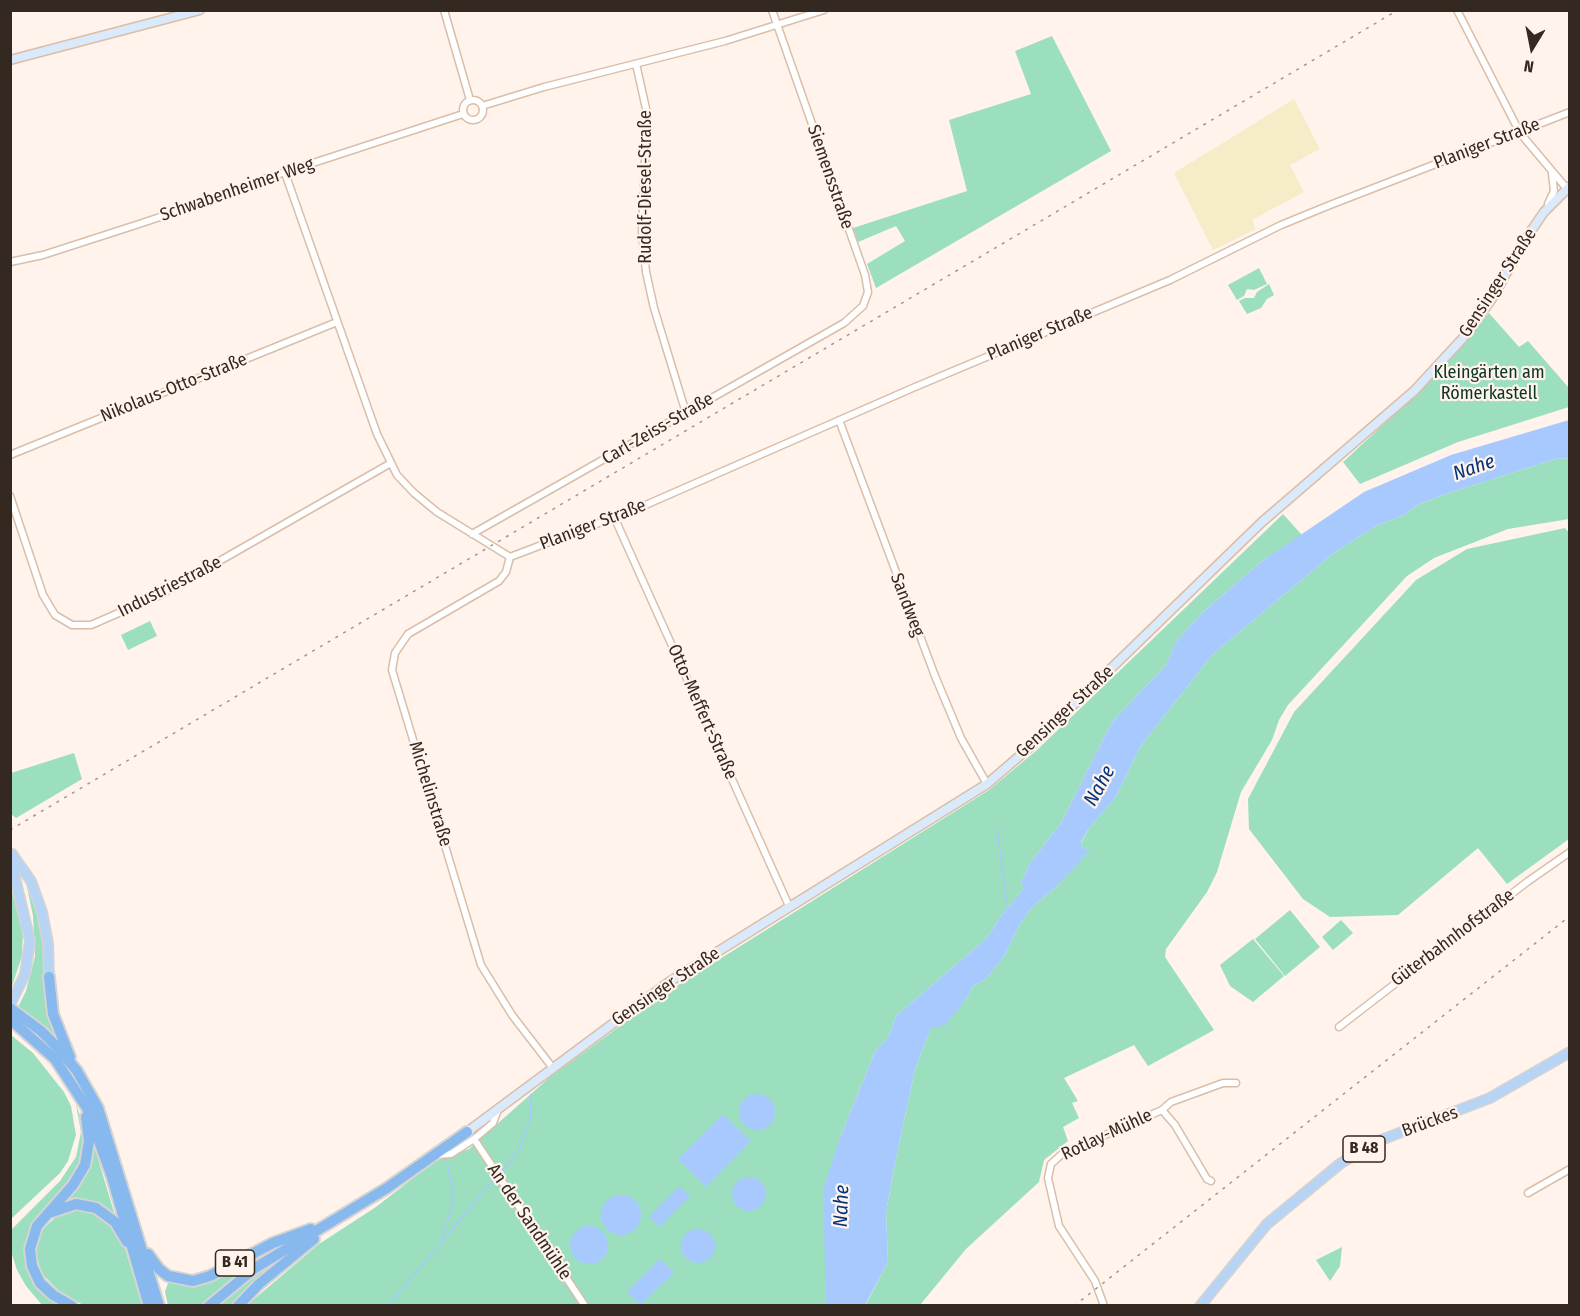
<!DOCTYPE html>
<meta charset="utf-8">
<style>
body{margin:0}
#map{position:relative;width:1580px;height:1316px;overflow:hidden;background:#fff3eb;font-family:"Fira Sans Condensed",sans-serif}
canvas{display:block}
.frame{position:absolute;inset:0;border:12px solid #342921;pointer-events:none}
.north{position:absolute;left:1502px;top:18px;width:60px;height:60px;-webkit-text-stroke:4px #fff3eb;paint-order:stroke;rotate:190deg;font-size:16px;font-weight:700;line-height:24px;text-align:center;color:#342921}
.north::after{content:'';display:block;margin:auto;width:21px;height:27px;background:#342921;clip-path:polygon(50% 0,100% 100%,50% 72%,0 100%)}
</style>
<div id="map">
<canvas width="1580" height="1316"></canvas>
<div class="frame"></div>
<div class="north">N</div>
</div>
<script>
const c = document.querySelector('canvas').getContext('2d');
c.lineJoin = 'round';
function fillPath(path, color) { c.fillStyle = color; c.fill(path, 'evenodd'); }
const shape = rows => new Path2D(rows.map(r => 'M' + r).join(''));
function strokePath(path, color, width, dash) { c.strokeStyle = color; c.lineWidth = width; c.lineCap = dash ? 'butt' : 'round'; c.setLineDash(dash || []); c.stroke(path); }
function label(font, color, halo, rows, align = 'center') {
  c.font = font + ' "Fira Sans Condensed",sans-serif'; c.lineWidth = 4.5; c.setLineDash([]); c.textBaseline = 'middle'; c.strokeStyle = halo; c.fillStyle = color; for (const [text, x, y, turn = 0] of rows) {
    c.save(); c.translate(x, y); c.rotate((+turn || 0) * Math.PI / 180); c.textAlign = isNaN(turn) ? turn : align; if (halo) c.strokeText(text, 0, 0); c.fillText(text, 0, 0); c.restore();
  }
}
fillPath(shape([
 [1052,36,1111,151,876,288,867,264,905,241,896,226,858,242,853,228,967,191,949,120,1031,94,1015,51],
 [1259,268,1267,284,1254,290,1247,289,1244,296,1237,300,1228,285],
 [1269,284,1274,295,1267,299,1261,308,1247,314,1239,301,1245,298,1254,298,1257,292],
 [1489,313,1519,347,1528,341,1569,388,1569,407,1458,442,1360,484,1343,462,1425,386],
 [1569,458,1569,519,1508,529,1434,558,1407,576,1288,705,1279,720,1272,740,1241,792,1217,872,1207,892,1166,949,1165,957,1214,1030,1148,1066,1134,1045,1064,1078,1078,1101,1072,1103,1079,1118,1063,1127,1068,1141,1044,1160,1039,1182,966,1249,920,1305,865,1306,888,1262,886,1213,894,1168,915,1069,931,1028,965,1001,973,986,986,979,1005,955,1019,926,1031,908,1058,885,1089,850,1083,848,1081,843,1090,827,1116,797,1140,747,1212,655,1335,552,1376,526,1406,514,1417,505,1443,495,1555,459],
 [1283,514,1302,535,1262,561,1203,612,1175,643,1167,664,1112,722,1061,823,1030,863,1021,883,1025,887,1001,916,987,938,896,1016,889,1036,875,1052,839,1140,826,1305,246,1306,319,1244,376,1207,435,1161,469,1149,550,1077,664,994,989,790,1037,750],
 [1565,528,1570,534,1569,839,1507,884,1478,848,1398,915,1330,917,1303,899,1249,829,1248,799,1294,712,1416,580,1467,549],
 [150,621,157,636,128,650,121,635],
 [74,753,82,779,16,818,11,814,11,773],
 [26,882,43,930,61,1043,33,1017,18,1007,26,991,35,956,33,916],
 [12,892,23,929,22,956,11,989],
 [1290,910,1320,947,1285,976,1255,939],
 [1341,920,1353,933,1333,950,1322,937],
 [1253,939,1284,976,1253,1002,1230,986,1220,965],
 [11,1035,33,1053,64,1092,71,1106,76,1135,68,1161,60,1173,11,1219],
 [76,1104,86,1133,80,1168,57,1198,43,1211,26,1239,25,1255,29,1273,37,1286,63,1305,42,1305,26,1286,17,1270,11,1251,10,1231,60,1181,76,1157,81,1132],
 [93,1142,116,1219,109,1212,58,1205],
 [87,1210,101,1215,113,1225,124,1245,139,1295,142,1293,145,1305,83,1305,58,1290,42,1274,37,1258,37,1242,44,1228,57,1216,72,1211],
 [305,1234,232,1278,201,1305,168,1305,165,1292,169,1280,176,1283,250,1258],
 [302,1246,233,1305,217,1306,247,1279],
 [1342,1247,1340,1266,1330,1281,1316,1260]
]), '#9bdfbe');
fillPath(shape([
 [1294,99,1320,149,1290,165,1304,192,1252,220,1256,229,1213,250,1174,173]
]), '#f6ecc7');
fillPath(shape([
 [1569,420,1569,458,1555,459,1443,495,1417,505,1406,514,1376,526,1335,552,1212,655,1140,747,1116,797,1090,827,1081,842,1083,848,1090,850,1058,885,1031,908,1019,926,1005,955,986,979,973,986,965,1001,945,1025,931,1028,915,1069,894,1168,886,1213,888,1262,865,1305,826,1305,823,1190,839,1140,875,1052,889,1036,896,1016,987,938,1001,916,1024,888,1021,883,1030,863,1061,823,1112,722,1167,664,1175,643,1203,612,1262,561,1364,492,1451,455],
 '739 1112a18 18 0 1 1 36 0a18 18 0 1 1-36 0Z',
 [723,1114,751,1141,706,1187,678,1159],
 '732 1194a17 17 0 1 1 34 0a17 17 0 1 1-34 0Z',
 [679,1186,690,1196,660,1227,649,1217],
 '601 1215a20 20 0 1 1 40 0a20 20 0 1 1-40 0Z',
 '570 1245a19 19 0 1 1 38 0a19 19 0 1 1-38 0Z',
 '681 1246a17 17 0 1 1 34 0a17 17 0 1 1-34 0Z',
 [660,1259,674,1273,640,1305,627,1292]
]), '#a7c9fe');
strokePath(shape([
 [997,828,1006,897,1005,914],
 [500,1174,520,1148,530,1119,531,1094],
 [441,1241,452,1207,452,1188,447,1163],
 [388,1306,496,1177]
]), '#a7c9fe', 1.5);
const street = shape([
 [444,10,470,100],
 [1457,10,1520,133,1568,190],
 [636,64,647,113,642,232,646,272,654,308,686,413],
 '463 110a10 10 0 1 1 20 0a10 10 0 1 1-20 0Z',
 [482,106,544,87,725,41,824,10],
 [285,173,377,434,397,475,414,493,437,512,510,557],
 [1548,204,1554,191,1552,174],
 [10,262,43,255,136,225,235,192,264,179,463,114],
 [839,420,935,676,961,738,987,784],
 [10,455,337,322],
 [10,496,43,595,55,615,72,625,91,625,160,595,391,463],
 [615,519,789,906],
 [472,534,844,323,863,306,868,292,865,275,772,10],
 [510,557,641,507,915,387,1170,280,1281,225,1330,205,1570,112],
 [510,557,506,572,499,581,408,634,395,653,392,670,481,965,512,1015,552,1067],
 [1339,1027,1527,882,1570,852],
 [1162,1110,1175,1125,1207,1179,1211,1181],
 [474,1139,585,1306],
 [435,1155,451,1154,474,1139,493,1123,499,1107],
 [1528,1193,1570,1169],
 [1104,1306,1095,1281,1059,1226,1048,1178,1051,1164,1062,1154,1162,1110,1171,1102,1223,1083,1236,1083]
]);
const secondary = shape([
 [10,60,200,10],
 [467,1132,669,982,987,784,1030,747,1262,522,1414,391,1463,338,1491,300,1527,237,1544,212,1570,186]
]);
const primary = shape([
 [12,854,31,881,42,912,48,943,49,977],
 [10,857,30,941,25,974,10,1005],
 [1200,1306,1267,1224,1341,1163,1381,1140,1490,1098,1570,1052]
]);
const highway = shape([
 [49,977,53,1014,70,1057],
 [10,1008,41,1031,60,1050,77,1071,98,1108,159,1306],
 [10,1019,55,1059,87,1108,112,1177,149,1306],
 [52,1212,76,1204,96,1208,115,1222,127,1242],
 [148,1254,159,1269,168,1276,193,1281,210,1276,273,1243,311,1229],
 [72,1306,53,1295,40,1283,32,1266,30,1249,37,1226,73,1185,85,1165,89,1141,86,1117],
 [209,1306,255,1268,387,1188,467,1132],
 [238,1306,259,1284,314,1239]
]);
strokePath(street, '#dabea9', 9);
strokePath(secondary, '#dabea9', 11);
strokePath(primary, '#d6d4d3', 12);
strokePath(highway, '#d6d4d3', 14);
strokePath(street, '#fff', 6);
strokePath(secondary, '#dbeafa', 8);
strokePath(primary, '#b7d4f5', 9);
strokePath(highway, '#87b8ee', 10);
strokePath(shape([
 [10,830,1398,10],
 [1074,1306,1570,916]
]), '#a2978f', 1.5, [3, 6]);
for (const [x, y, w] of [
 [1364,1149,42],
 [235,1263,39]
]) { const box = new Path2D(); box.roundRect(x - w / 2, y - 13, w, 26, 4.5); c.fillStyle = '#fff3eb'; c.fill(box); strokePath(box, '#342921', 1.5); }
label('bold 16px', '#342921', null, [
 ["B 48",1364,1149],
 ["B 41",235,1263]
]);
label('18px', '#342921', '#fff3eb', [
 ["Planiger Straße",1487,144,-21],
 ["Siemensstraße",830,177,71],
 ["Rudolf-Diesel-Straße",646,187,-90],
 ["Schwabenheimer Weg",237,190,-19],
 ["Gensinger Straße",1498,283,-57],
 ["Planiger Straße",1040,334,-23],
 ["Nikolaus-Otto-Straße",174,388,-22],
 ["Carl-Zeiss-Straße",658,429,-30],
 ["Planiger Straße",593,525,-21],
 ["Industriestraße",170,587,-27],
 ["Sandweg",907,605,69],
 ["Otto-Meffert-Straße",702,712,66],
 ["Gensinger Straße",1065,712,-43],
 ["Michelinstraße",430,794,73],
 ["Güterbahnhofstraße",1453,938,-37],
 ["Gensinger Straße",666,987,-34],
 ["Brückes",1430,1122,-20],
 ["Rotlay-Mühle",1107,1135,-25],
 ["An der Sandmühle",529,1222,56]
]);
label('18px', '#0d3525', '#fff3eb', [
 ["Kleingärten am",1489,373],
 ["Römerkastell",1489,394]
]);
label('italic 20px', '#00327a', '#fff3eb', [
 ["Nahe",1474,468,-19],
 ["Nahe",1100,786,-61],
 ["Nahe",842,1206,-88]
]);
</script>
